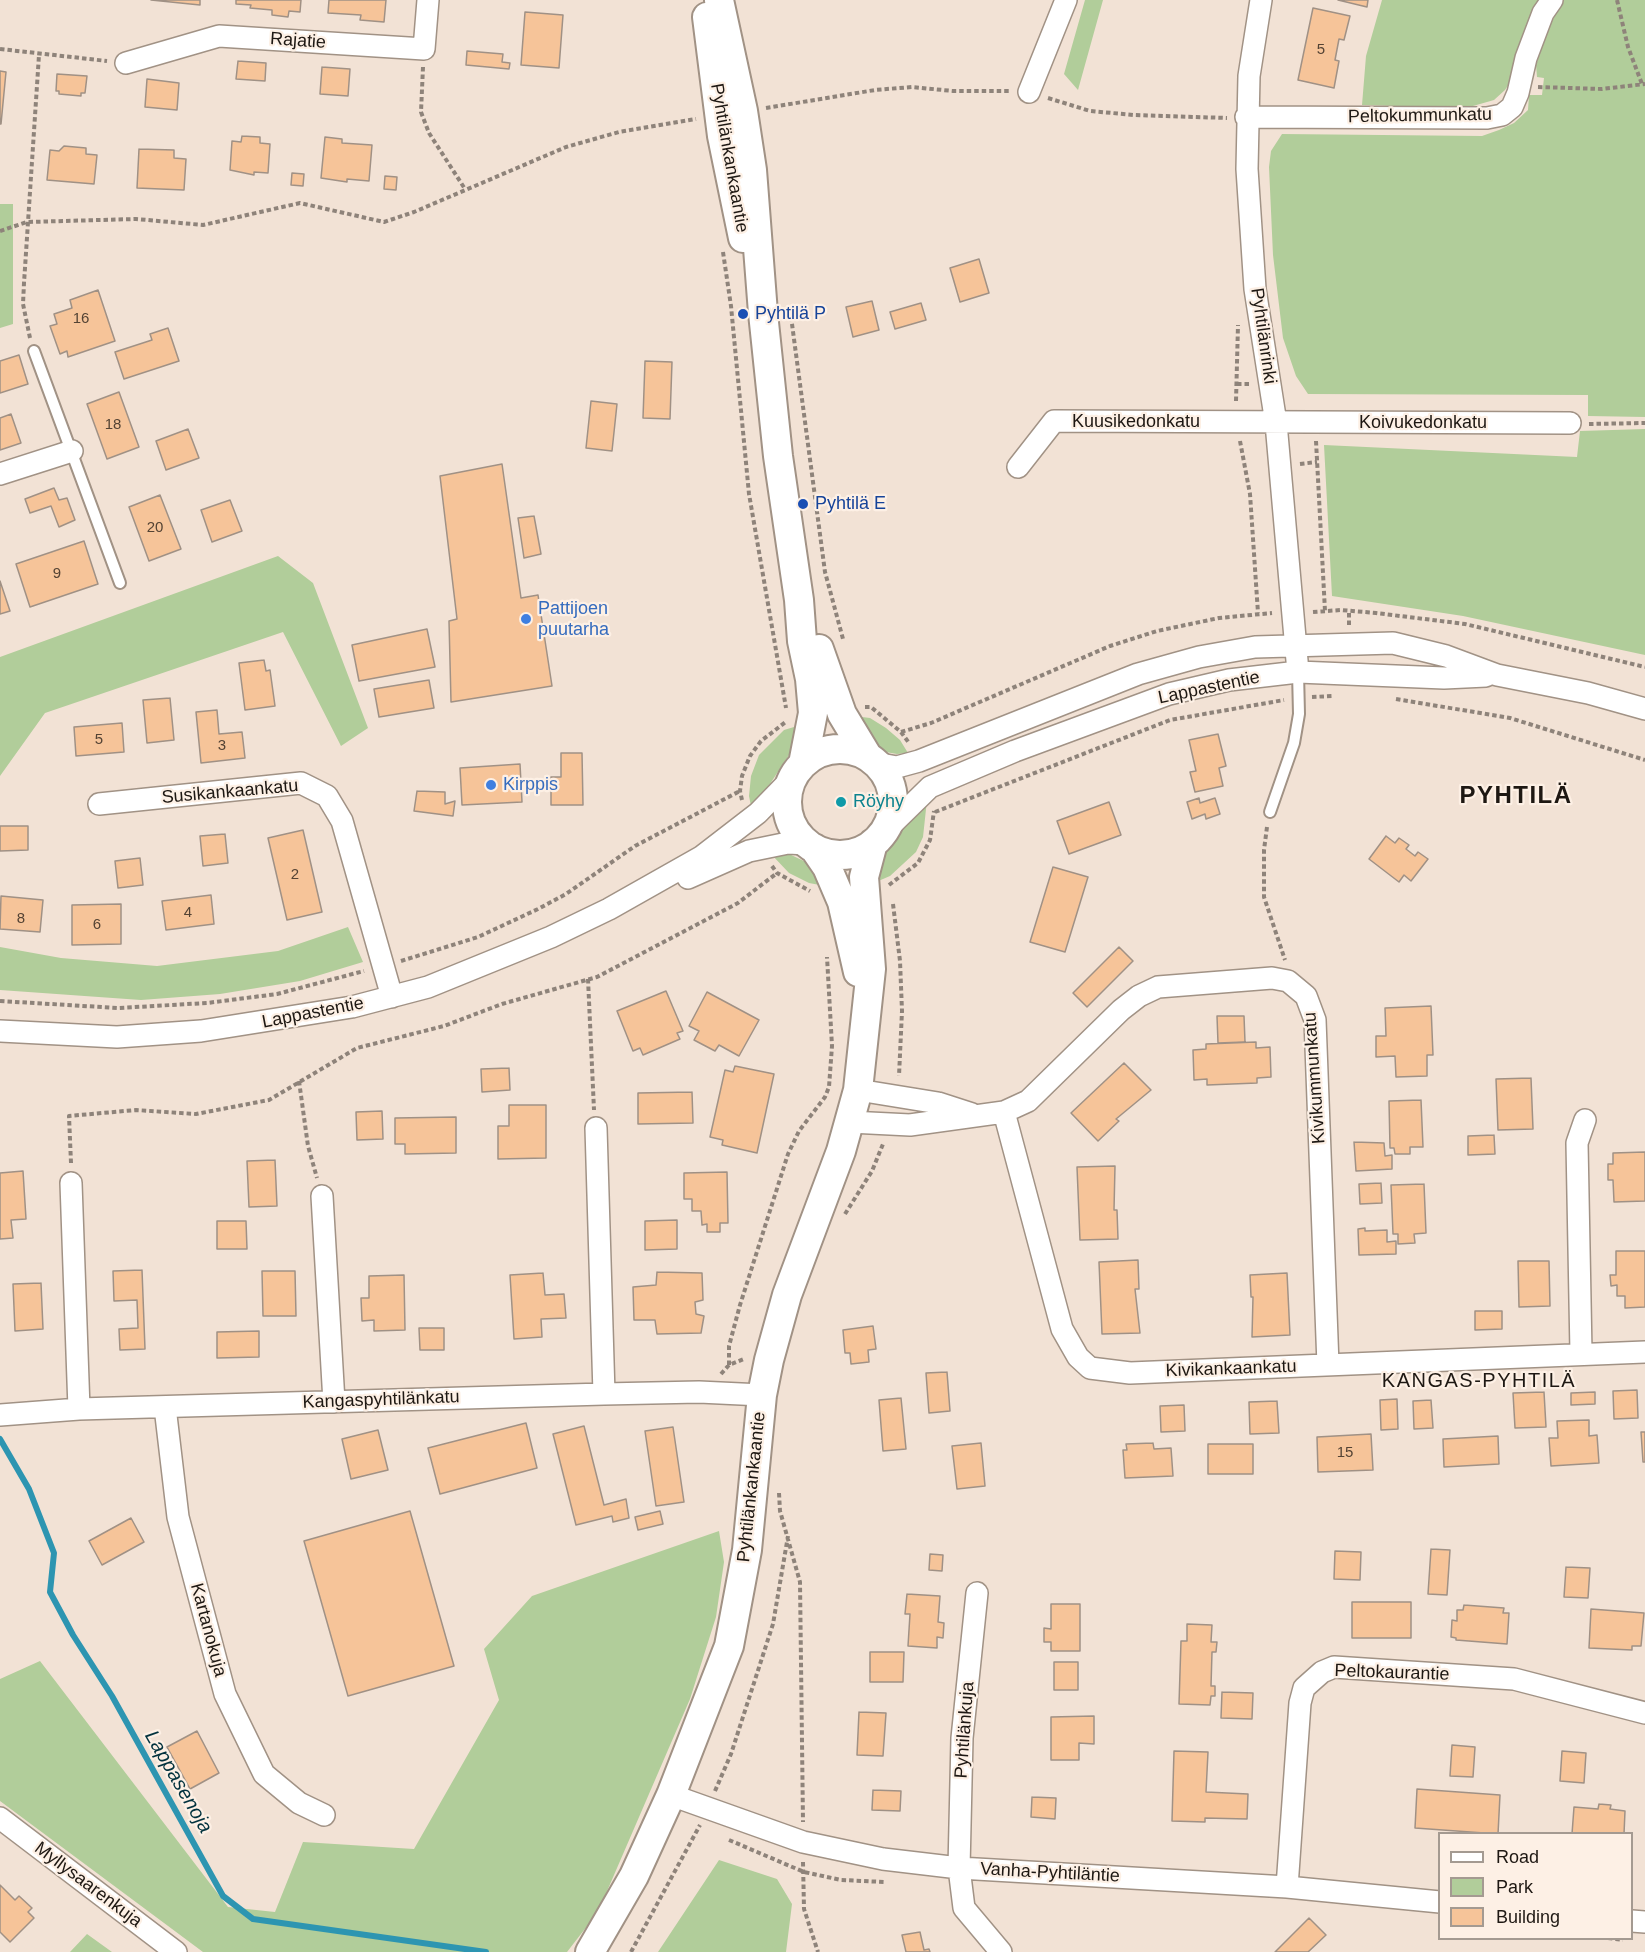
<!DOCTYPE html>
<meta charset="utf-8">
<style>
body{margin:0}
#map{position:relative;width:1645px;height:1952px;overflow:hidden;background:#f2e2d5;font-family:Arial,sans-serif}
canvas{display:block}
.legend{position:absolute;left:1438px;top:1832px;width:195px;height:108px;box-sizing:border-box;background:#fdf0e5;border:2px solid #a49a91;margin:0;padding:8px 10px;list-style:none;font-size:18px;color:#1e1813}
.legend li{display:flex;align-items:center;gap:12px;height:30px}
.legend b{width:30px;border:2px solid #a49a91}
</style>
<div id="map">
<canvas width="1645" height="1952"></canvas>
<ul class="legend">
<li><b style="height:8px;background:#fff"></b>Road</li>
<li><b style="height:16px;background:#b1cd9a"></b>Park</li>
<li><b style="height:16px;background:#f6c499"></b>Building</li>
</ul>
</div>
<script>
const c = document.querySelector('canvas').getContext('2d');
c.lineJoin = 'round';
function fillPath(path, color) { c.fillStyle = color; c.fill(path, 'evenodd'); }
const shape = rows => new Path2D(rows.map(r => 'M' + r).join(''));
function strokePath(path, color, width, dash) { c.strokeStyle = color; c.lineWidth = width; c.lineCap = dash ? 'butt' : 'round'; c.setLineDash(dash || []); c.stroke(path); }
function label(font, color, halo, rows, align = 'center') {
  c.font = font + ' Arial,sans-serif'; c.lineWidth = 4.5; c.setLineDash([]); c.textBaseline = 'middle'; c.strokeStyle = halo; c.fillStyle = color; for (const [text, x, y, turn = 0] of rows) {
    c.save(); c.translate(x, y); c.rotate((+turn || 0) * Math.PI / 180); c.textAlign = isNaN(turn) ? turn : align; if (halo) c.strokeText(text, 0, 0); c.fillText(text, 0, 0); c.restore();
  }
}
fillPath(shape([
 [1085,0,1103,0,1078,90,1064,74],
 [1382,0,1540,0,1522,36,1515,75,1505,90,1494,100,1466,108,1362,105,1366,56],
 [1563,0,1645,0,1645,417,1588,416,1588,395,1308,394,1296,376,1283,338,1273,255,1269,167,1271,151,1282,134,1482,136,1499,130,1514,123,1528,110,1529,95,1542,95,1544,78,1537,77,1536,65,1547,31],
 [0,204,13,204,13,324,0,328],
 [1645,429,1645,655,1463,616,1332,596,1324,445,1577,457,1580,431],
 [278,556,313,583,368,728,341,746,283,632,45,713,0,776,0,657],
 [854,716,870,718,886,728,900,740,908,753,897,754,880,751],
 [804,724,789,755,768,787,751,806,749,796,751,776,759,755,784,730],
 [927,800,923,837,916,852,890,876,876,882,882,856,891,841,902,825],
 [787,853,808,863,825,886,809,883,789,873,771,854],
 [348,927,363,962,300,981,220,994,141,1000,0,990,0,947,61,958,157,966,278,951],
 [719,1531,724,1562,716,1617,690,1699,598,1912,567,1952,203,1952,0,1801,0,1679,40,1661,228,1907,275,1912,303,1842,414,1849,499,1700,484,1649,532,1596],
 [719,1860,777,1879,792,1904,786,1952,658,1952],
 [87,1934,112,1952,70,1952]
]), '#b1cd9a');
strokePath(shape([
 [0,1439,29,1489,54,1553,50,1592,73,1635,112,1696,223,1896,253,1919,486,1952]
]), '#2d95b1', 6);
const building = shape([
 [151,0,200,0,200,5,151,0],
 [236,0,301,0,300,12,289,11,288,17,272,15,272,10,250,8,251,5,236,4,236,0],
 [329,0,386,0,384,22,360,20,361,15,328,13,329,0],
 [1338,0,1368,0,1367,7,1338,0],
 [1313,8,1350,16,1344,40,1339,39,1335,60,1339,61,1334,88,1298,80,1313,8],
 [525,12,563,15,559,68,521,65,525,12],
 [467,51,503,54,502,62,510,63,509,69,466,65,467,51],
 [238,61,266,63,265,81,236,79,238,61],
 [322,67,350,69,348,96,320,94,322,67],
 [0,71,6,72,1,124,0,124,0,71],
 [57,74,87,76,85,93,81,93,81,96,59,94,59,91,56,91,57,74],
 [147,79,179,83,177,110,145,107,147,79],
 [242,136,260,137,260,143,270,144,268,173,254,172,254,175,230,170,232,141,241,142,242,136],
 [325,137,342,139,342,143,372,145,369,181,347,179,347,182,321,178,325,137],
 [64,146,86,148,86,154,97,155,94,184,47,180,50,150,59,151,64,146],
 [139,149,174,150,174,158,186,159,184,190,137,188,139,149],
 [292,173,304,174,303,186,291,185,292,173],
 [385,176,397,177,396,190,384,189,385,176],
 [979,259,989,293,960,302,950,268,979,259],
 [98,290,115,341,68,357,67,351,60,354,50,326,57,324,54,314,72,308,70,300,98,290],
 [872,301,879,330,853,337,846,307,872,301],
 [921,303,926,320,895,329,890,312,921,303],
 [168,328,179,361,124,379,115,352,152,340,150,334,168,328],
 [19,355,28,384,0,393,0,361,19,355],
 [645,361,672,362,670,419,643,418,645,361],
 [119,392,139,447,107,459,87,404,119,392],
 [591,401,617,404,612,451,586,448,591,401],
 [11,414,21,443,0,450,0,418,11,414],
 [188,429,199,458,166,470,156,441,188,429],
 [502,464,521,598,538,595,552,686,451,702,449,621,457,619,440,476,502,464],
 [54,488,59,500,67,498,75,520,59,527,51,506,30,513,25,499,54,488],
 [160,495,181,549,149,561,129,507,160,495],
 [230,500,242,531,212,542,201,510,230,500],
 [534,516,541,554,524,558,518,518,534,516],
 [84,541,98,584,30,607,16,564,84,541],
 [0,581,10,611,0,614,0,581],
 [427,629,435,667,359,681,352,645,427,629],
 [264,660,266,671,270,670,275,706,245,710,239,663,264,660],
 [429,680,434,708,379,717,374,689,429,680],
 [170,698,174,740,147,743,143,700,170,698],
 [217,710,219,734,242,732,245,758,201,763,196,712,217,710],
 [122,723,124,752,76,756,74,727,122,723],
 [1218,734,1226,766,1219,768,1223,786,1195,792,1190,772,1196,771,1189,740,1218,734],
 [561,753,582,753,583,805,551,805,551,777,561,777,561,753],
 [520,764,522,802,462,805,460,768,520,764],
 [417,791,445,792,445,804,455,801,453,816,414,811,417,791],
 [1199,798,1200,803,1215,798,1220,814,1206,819,1205,814,1192,819,1187,802,1199,798],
 [1109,802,1121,835,1069,854,1057,821,1109,802],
 [0,826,28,826,28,850,0,851,0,826],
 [303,830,322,912,287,920,268,838,303,830],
 [225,834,228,863,203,866,200,836,225,834],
 [1386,836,1395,843,1399,838,1409,845,1406,849,1415,856,1418,852,1428,859,1411,881,1404,875,1399,882,1369,859,1386,836],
 [140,858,143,885,118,888,115,861,140,858],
 [1053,867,1088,877,1065,952,1030,942,1053,867],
 [211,895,214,924,166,930,162,901,211,895],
 [1,896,43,900,40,932,0,929,1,896],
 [121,904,121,944,72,945,72,905,121,904],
 [1119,947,1133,961,1087,1007,1073,993,1119,947],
 [666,991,683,1031,677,1033,680,1039,643,1055,640,1048,633,1051,617,1011,666,991],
 [707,992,759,1020,739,1056,719,1045,715,1051,694,1040,699,1031,689,1026,707,992],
 [1431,1006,1433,1055,1427,1055,1427,1076,1396,1077,1395,1056,1376,1057,1376,1036,1386,1036,1385,1008,1431,1006],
 [1217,1016,1244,1016,1245,1042,1218,1043,1217,1016],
 [1256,1042,1256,1048,1270,1047,1271,1077,1257,1078,1257,1083,1207,1085,1207,1079,1194,1080,1193,1050,1206,1049,1206,1044,1256,1042],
 [1124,1063,1151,1090,1116,1119,1119,1121,1098,1141,1071,1113,1124,1063],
 [735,1066,774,1074,757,1153,722,1145,723,1140,710,1137,725,1070,733,1072,735,1066],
 [509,1068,510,1090,482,1092,481,1069,509,1068],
 [1531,1078,1533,1129,1498,1130,1496,1079,1531,1078],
 [692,1092,693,1123,638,1124,638,1093,692,1092],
 [1421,1100,1423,1147,1410,1147,1410,1154,1395,1154,1394,1148,1390,1148,1389,1101,1421,1100],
 [509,1105,546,1105,546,1158,498,1159,498,1126,509,1126,509,1105],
 [382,1111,383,1139,357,1140,356,1112,382,1111],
 [456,1117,456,1153,405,1154,405,1144,395,1144,395,1118,456,1117],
 [1494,1135,1495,1154,1468,1155,1468,1136,1494,1135],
 [1354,1142,1384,1143,1385,1156,1392,1155,1392,1169,1356,1171,1354,1142],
 [1645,1152,1645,1201,1614,1202,1613,1180,1608,1180,1608,1164,1613,1164,1613,1153,1645,1152],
 [275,1160,277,1206,249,1207,247,1161,275,1160],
 [1115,1166,1114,1210,1117,1210,1118,1239,1080,1240,1077,1167,1115,1166],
 [23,1171,26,1219,11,1220,13,1238,0,1239,0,1173,23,1171],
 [727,1172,728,1223,720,1223,720,1232,707,1232,707,1224,702,1225,701,1211,692,1211,692,1199,684,1199,684,1173,727,1172],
 [1381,1183,1382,1203,1360,1204,1359,1184,1381,1183],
 [1424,1184,1426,1233,1414,1234,1415,1243,1398,1244,1398,1234,1393,1234,1391,1185,1424,1184],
 [677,1220,677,1249,645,1250,645,1221,677,1220],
 [217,1221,246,1221,247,1249,217,1249,217,1221],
 [1365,1228,1365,1231,1387,1230,1387,1242,1396,1241,1396,1254,1359,1255,1358,1229,1365,1228],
 [1616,1251,1645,1251,1645,1307,1625,1308,1625,1296,1617,1296,1617,1285,1611,1286,1610,1275,1616,1275,1616,1251],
 [1138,1260,1139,1289,1135,1289,1140,1333,1102,1334,1099,1262,1138,1260],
 [1518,1261,1549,1261,1550,1306,1519,1307,1518,1261],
 [142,1270,145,1349,120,1350,119,1329,138,1328,137,1300,114,1301,113,1271,142,1270],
 [262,1271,295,1271,296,1316,263,1316,262,1271],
 [657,1272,702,1273,703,1300,695,1302,696,1314,704,1316,701,1333,657,1334,655,1320,634,1320,633,1287,656,1285,657,1272],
 [543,1273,545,1295,564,1294,566,1318,541,1319,542,1337,514,1339,510,1275,543,1273],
 [1287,1273,1290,1335,1252,1337,1253,1297,1251,1297,1250,1275,1287,1273],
 [404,1275,405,1330,374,1331,374,1320,362,1321,361,1298,369,1298,369,1276,404,1275],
 [41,1283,43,1329,15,1331,13,1284,41,1283],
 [1475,1311,1502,1311,1502,1329,1475,1330,1475,1311],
 [873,1326,876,1349,868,1350,869,1362,851,1364,850,1353,845,1353,843,1330,873,1326],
 [419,1328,444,1328,444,1350,420,1350,419,1328],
 [259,1331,259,1357,217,1358,217,1332,259,1331],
 [947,1372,950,1411,929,1413,926,1373,947,1372],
 [1637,1390,1638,1418,1614,1419,1613,1391,1637,1390],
 [1544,1392,1546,1427,1515,1428,1513,1393,1544,1392],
 [1595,1392,1595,1404,1571,1405,1571,1393,1595,1392],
 [901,1398,906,1449,883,1451,879,1400,901,1398],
 [1397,1399,1398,1429,1381,1430,1380,1400,1397,1399],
 [1431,1400,1433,1428,1414,1429,1413,1401,1431,1400],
 [1277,1401,1279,1433,1250,1434,1249,1402,1277,1401],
 [1184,1405,1185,1431,1161,1432,1160,1406,1184,1405],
 [1589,1420,1589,1436,1597,1435,1599,1463,1551,1466,1549,1438,1558,1438,1557,1421,1589,1420],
 [526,1423,537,1468,440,1494,428,1448,526,1423],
 [584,1426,604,1505,626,1499,629,1518,613,1522,612,1516,576,1525,553,1434,584,1426],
 [673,1427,684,1502,656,1506,645,1431,673,1427],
 [378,1430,388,1470,351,1479,342,1439,378,1430],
 [1641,1432,1645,1432,1645,1462,1643,1462,1641,1432],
 [1371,1434,1373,1470,1318,1472,1317,1437,1371,1434],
 [1498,1436,1499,1464,1444,1467,1443,1439,1498,1436],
 [981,1443,985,1486,957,1489,952,1446,981,1443],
 [1153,1443,1154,1449,1171,1448,1173,1476,1125,1478,1123,1450,1127,1450,1126,1444,1153,1443],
 [1208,1444,1253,1444,1253,1474,1208,1474,1208,1444],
 [410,1511,454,1666,348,1696,304,1541,410,1511],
 [660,1511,663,1524,638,1530,635,1517,660,1511],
 [131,1518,144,1542,102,1565,89,1541,131,1518],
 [1431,1549,1450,1550,1447,1595,1428,1594,1431,1549],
 [1335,1551,1361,1552,1360,1580,1334,1579,1335,1551],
 [930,1554,943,1555,942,1571,929,1570,930,1554],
 [1566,1567,1590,1568,1588,1598,1564,1597,1566,1567],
 [907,1594,940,1596,938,1622,944,1623,943,1638,937,1637,937,1648,908,1646,910,1614,905,1614,907,1594],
 [1352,1602,1411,1602,1411,1638,1352,1638,1352,1602],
 [1051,1604,1080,1604,1080,1651,1051,1651,1051,1642,1044,1642,1044,1628,1051,1629,1051,1604],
 [1464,1605,1504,1608,1503,1613,1509,1613,1507,1644,1456,1640,1456,1638,1451,1637,1452,1620,1457,1621,1457,1610,1463,1610,1464,1605],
 [1591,1609,1644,1613,1641,1646,1632,1646,1632,1650,1589,1648,1591,1609],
 [1187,1624,1212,1625,1211,1642,1217,1642,1216,1652,1212,1652,1211,1686,1215,1686,1215,1696,1211,1696,1210,1705,1179,1704,1181,1641,1187,1641,1187,1624],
 [870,1652,904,1652,903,1682,870,1682,870,1652],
 [1054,1662,1078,1662,1078,1690,1054,1690,1054,1662],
 [1222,1692,1253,1693,1252,1719,1221,1718,1222,1692],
 [859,1712,886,1713,883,1756,857,1755,859,1712],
 [1094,1716,1094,1744,1079,1743,1079,1760,1051,1760,1051,1717,1094,1716],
 [197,1731,219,1773,190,1789,167,1747,197,1731],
 [1452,1745,1475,1747,1473,1777,1450,1776,1452,1745],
 [1174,1751,1208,1752,1206,1792,1248,1794,1247,1819,1205,1818,1205,1822,1172,1821,1174,1751],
 [1562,1751,1586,1753,1584,1783,1560,1781,1562,1751],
 [1417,1789,1500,1795,1498,1834,1415,1828,1417,1789],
 [873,1790,901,1791,900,1811,872,1810,873,1790],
 [1032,1797,1056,1798,1055,1819,1031,1817,1032,1797],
 [1599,1804,1611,1805,1610,1809,1625,1811,1624,1834,1572,1834,1574,1807,1598,1809,1599,1804],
 [0,1885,15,1900,19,1896,32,1908,28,1912,34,1918,10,1942,0,1932,0,1885],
 [1309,1918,1326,1935,1308,1952,1275,1952,1309,1918],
 [920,1932,924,1950,929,1949,930,1952,906,1952,902,1935,920,1932]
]);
fillPath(building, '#f6c499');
strokePath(building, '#a09185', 1.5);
const lane = shape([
 [34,351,120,583],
 [1270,812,1294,743,1299,714,1298,672]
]);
const street = shape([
 [1261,0,1249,76,1247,169,1255,289,1276,423,1298,672],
 [126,63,219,36,424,49,428,0],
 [1029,92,1066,0],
 [1246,117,1487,118,1502,115,1512,107,1518,93,1526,58,1543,13,1552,0],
 [1018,467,1054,421,1570,423],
 [0,474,72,451],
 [875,763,897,767,919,761,1138,674,1199,657,1255,647,1393,643,1446,656,1497,675,1588,693,1645,709],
 [99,804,301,783,327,796,342,821,392,997],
 [883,833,930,787,1015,751,1169,694,1229,680,1298,672,1444,678,1486,676],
 [688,878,749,851,788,843,807,844],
 [0,1031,117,1037,201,1031,352,1007,428,987,551,937,609,909,701,857,758,813,794,776],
 [858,1090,938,1103,972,1114],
 [1004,1112,1062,1329,1078,1357,1090,1368,1130,1373,1645,1352],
 [850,1122,910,1125,1004,1112,1028,1101,1121,1010,1139,996,1158,987,1272,978,1288,981,1306,996,1315,1020,1328,1365],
 [596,1128,604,1394],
 [71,1183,79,1409],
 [322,1196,334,1402],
 [1581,1353,1577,1143,1585,1120],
 [165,1407,178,1517,225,1694,264,1774,299,1803,324,1815],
 [0,1415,79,1409,604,1394,699,1392,762,1395],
 [977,1593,962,1738,959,1868,964,1908,1001,1952],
 [671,1795,803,1842,883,1859,959,1868,1287,1887,1440,1902],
 [0,1818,176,1952],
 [1287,1887,1300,1703,1304,1688,1322,1672,1334,1667,1514,1679,1645,1713],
 [1632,1921,1645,1922]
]);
const secondary = shape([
 [719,0,743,111,752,170,763,313,778,456,799,600,802,641,810,679,813,713,803,764],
 [707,17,722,136,743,238],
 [819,649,842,714,868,757],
 '787 802a53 53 0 1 1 106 0a53 53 0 1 1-106 0Z',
 [814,848,827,867,842,902,858,972],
 [590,1952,634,1876,671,1795,729,1646,747,1550,762,1395,769,1360,787,1295,841,1151,858,1090,871,969,864,877,873,843]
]);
strokePath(lane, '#a19285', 14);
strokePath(street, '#a19285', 24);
strokePath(secondary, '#a19285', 32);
strokePath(shape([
 [1617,0,1628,47,1642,84],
 [0,49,107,61],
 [423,67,421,112,429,133,465,189],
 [1538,87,1602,89,1645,84],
 [1048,98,1090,111,1134,115,1227,118],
 [766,108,875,90,912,87,953,91,1009,91],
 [0,231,27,222,136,219,203,225,300,203,384,222,414,212,566,147,619,132,696,119],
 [723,252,731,306,749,494,786,708],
 [790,309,825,572,843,639],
 [30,338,23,304,24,283,39,55],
 [1237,384,1251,384],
 [1236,401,1238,325],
 [1589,424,1645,423],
 [1240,441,1250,494,1258,613],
 [1316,441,1325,611],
 [1300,464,1317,462],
 [1313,612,1341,610,1376,613,1465,624,1645,667],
 [1349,625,1349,611],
 [1312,697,1332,696],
 [1396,699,1510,718,1645,760],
 [865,707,871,707,901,732,909,743],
 [901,732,931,723,1110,646,1157,631,1219,618,1272,613],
 [742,800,740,791,742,776,750,756,761,741,787,721],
 [935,812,1170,720,1284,700],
 [1267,827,1264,850,1264,897,1285,960],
 [772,866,777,873,810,891],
 [889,885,918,863,930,840,934,811],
 [893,904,900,961,902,1011,899,1076],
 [401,961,478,937,538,909,566,894,635,846,740,791],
 [588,979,594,1110],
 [0,1001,118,1008,207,1003,277,994,364,971],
 [299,1081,308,1146,317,1178],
 [71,1163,69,1116,136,1110,196,1114,269,1100,357,1048,444,1026,502,1004,597,977,738,903,777,873],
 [845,1214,872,1171,883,1144],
 [729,1365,729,1346,740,1305,788,1154,799,1131,825,1097,829,1087,832,1046,827,957],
 [721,1374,729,1365,744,1359],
 [779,1493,780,1511,800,1582,803,1822],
 [715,1791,731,1754,773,1624,788,1536],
 [729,1840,804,1872,841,1880,885,1882],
 [803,1862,804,1909,818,1952],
 [1608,1938,1623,1940],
 [631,1952,700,1825]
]), '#8e837a', 4, [4.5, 3]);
strokePath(lane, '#fff', 10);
strokePath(street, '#fff', 21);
strokePath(secondary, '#fff', 28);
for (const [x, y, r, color] of [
 [743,314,6,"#1a4fb4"],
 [803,504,6,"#1a4fb4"],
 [526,619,6,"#3f7fe0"],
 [491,785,6,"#3f7fe0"],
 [841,802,6,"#0f9aa8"]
]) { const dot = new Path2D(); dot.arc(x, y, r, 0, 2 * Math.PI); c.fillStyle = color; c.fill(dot); strokePath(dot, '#fdf0e5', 2); }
label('15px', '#544334', null, [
 ["5",1321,50],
 ["16",81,319],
 ["18",113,425],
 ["20",155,528],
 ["9",57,574],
 ["5",99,740],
 ["3",222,746],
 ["2",295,875],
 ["4",188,913],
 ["8",21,919],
 ["6",97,925],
 ["15",1345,1453]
]);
label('18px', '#1e1813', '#fdf0e5', [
 ["Rajatie",298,41,4],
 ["Peltokummunkatu",1420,116,-1],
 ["Pyhtilänkankaantie",729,158,80],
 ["Pyhtilänrinki",1263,336,82],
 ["Kuusikedonkatu",1136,422],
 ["Koivukedonkatu",1423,423],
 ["Lappastentie",1209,688,-12],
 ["Susikankaankatu",230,792,-5],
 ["Lappastentie",313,1013,-11],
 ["Kivikummunkatu",1315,1078,-94],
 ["Kivikankaankatu",1231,1369,-2],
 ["Kangaspyhtilänkatu",381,1400,-2],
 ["Pyhtilänkankaantie",752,1487,-84],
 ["Kartanokuja",208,1630,75],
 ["Peltokaurantie",1392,1673,2],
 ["Pyhtilänkuja",965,1730,-86],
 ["Vanha-Pyhtiläntie",1050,1873,3],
 ["Myllysaarenkuja",88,1885,37]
]);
label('18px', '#164399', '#fdf0e5', [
 ["Pyhtilä P",755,314],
 ["Pyhtilä E",815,504]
], 'left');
label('18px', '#366cbe', '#fdf0e5', [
 ["Pattijoen",538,609],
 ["puutarha",538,630],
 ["Kirppis",503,785]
], 'left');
label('18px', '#0d838f', '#fdf0e5', [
 ["Röyhy",853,802]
], 'left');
c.letterSpacing = '1.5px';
label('20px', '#1e1813', '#fdf0e5', [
 ["KANGAS-PYHTILÄ",1479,1381]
]);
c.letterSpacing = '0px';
label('italic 20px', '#02323e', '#fdf0e5', [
 ["Lappasenoja",178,1782,60]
]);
c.letterSpacing = '1.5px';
label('bold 24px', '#1e1813', '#fdf0e5', [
 ["PYHTILÄ",1516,796]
]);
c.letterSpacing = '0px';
</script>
